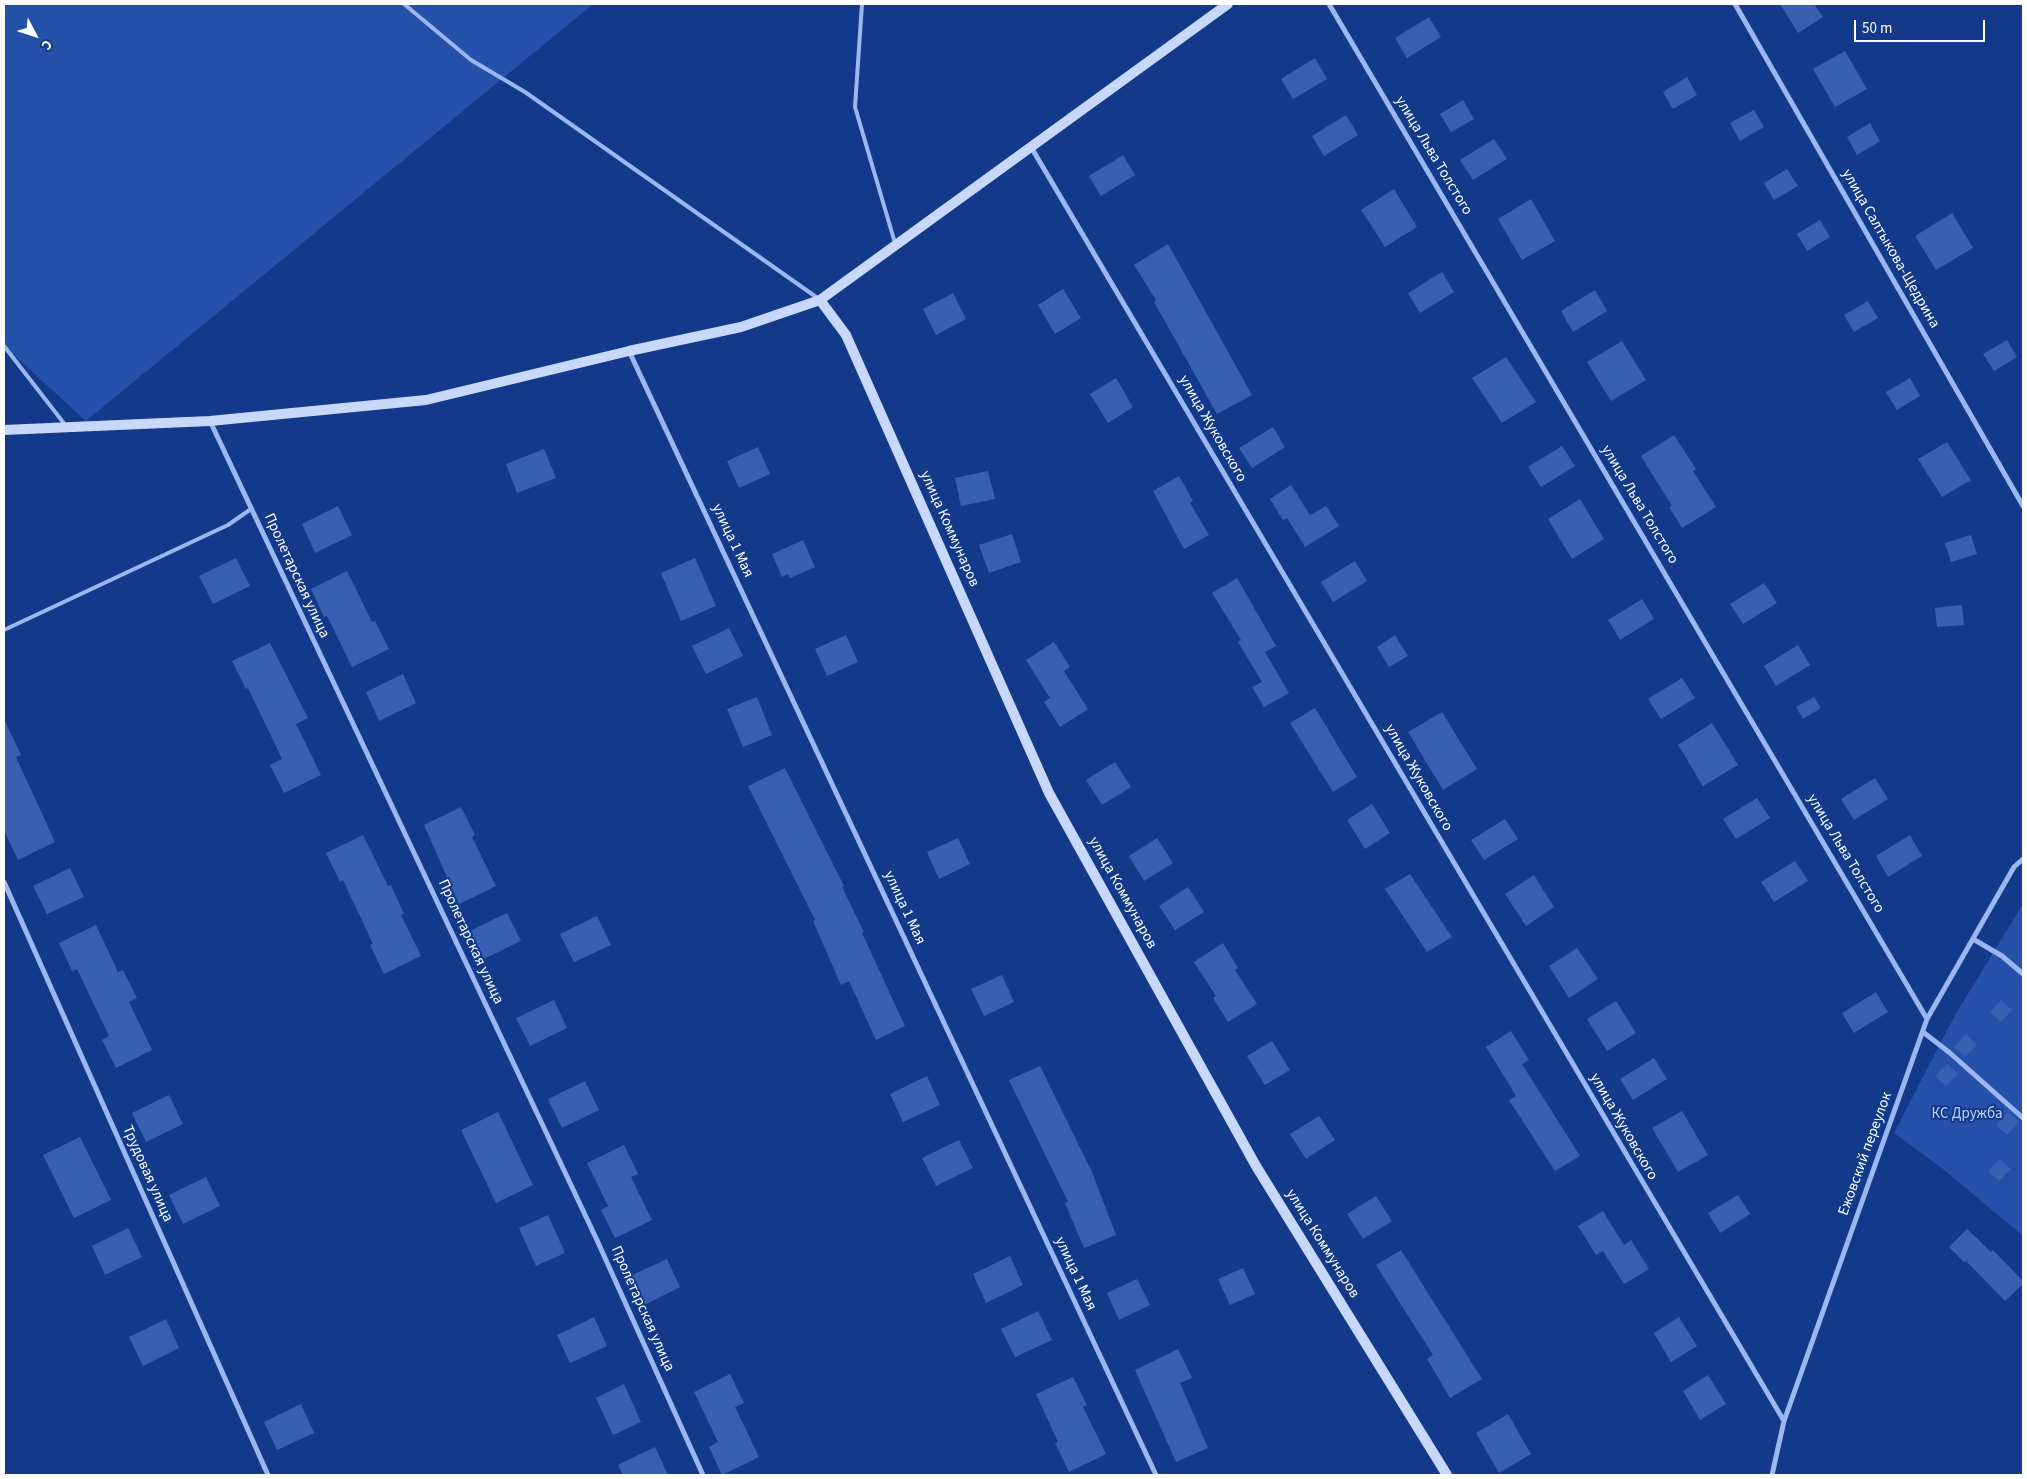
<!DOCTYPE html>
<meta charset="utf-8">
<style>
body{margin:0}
#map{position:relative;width:2027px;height:1479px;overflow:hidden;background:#133a8a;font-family:"Source Sans 3",sans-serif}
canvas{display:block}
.frame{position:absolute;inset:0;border:5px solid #fff;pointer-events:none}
.north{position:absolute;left:10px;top:10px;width:50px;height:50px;-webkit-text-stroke:4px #133a8a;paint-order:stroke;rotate:130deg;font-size:14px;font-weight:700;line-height:20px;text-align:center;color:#fff}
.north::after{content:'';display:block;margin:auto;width:18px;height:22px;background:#fff;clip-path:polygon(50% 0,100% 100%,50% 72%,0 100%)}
.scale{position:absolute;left:1854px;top:20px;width:131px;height:22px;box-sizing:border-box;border:2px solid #fff;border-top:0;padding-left:6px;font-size:15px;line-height:18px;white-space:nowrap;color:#fff;-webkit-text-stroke:4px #133a8a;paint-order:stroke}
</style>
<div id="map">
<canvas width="2027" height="1479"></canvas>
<div class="frame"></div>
<div class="north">С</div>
<div class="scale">50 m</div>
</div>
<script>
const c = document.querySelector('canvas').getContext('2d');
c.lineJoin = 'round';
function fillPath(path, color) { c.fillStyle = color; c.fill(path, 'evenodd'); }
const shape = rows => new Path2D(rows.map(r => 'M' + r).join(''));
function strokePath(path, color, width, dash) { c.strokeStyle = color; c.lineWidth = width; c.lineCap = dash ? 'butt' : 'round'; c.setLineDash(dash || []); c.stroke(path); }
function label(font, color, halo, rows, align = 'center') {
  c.font = font + ' "Source Sans 3",sans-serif'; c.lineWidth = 4; c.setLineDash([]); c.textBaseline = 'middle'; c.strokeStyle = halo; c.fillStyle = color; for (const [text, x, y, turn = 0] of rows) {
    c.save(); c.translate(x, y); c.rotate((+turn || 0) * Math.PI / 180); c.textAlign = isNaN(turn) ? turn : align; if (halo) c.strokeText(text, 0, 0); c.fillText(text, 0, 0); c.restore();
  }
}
fillPath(shape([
 [4,4,593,4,86,421,4,346],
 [2023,904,2023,1236,1943,1169,1894,1133,1955,1015]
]), '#2551aa');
fillPath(shape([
 [1780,4,1814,4,1823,17,1798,33],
 [1429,17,1441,37,1407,58,1395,38],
 [1845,51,1867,89,1835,107,1813,69],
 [1315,58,1327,79,1293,99,1281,79],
 [1687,77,1697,95,1673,109,1663,92],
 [1463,100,1474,119,1451,132,1440,114],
 [1754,110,1764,127,1740,141,1730,123],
 [1346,115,1358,135,1324,156,1312,136],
 [1870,123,1880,141,1857,155,1847,137],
 [1494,139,1507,159,1473,180,1460,160],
 [1123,155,1135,175,1101,196,1089,176],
 [1787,169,1798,186,1774,200,1764,183],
 [1394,189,1417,227,1385,247,1361,210],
 [1531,199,1555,241,1522,260,1498,219],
 [1952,213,1973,248,1936,270,1915,236],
 [1820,220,1830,237,1807,251,1797,234],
 [1168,244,1252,395,1217,414,1154,302,1156,300,1134,265],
 [1442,272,1454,292,1420,313,1408,293],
 [1063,289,1081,318,1055,334,1038,305],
 [1595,290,1607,311,1573,332,1561,311],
 [953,293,966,319,936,335,923,309],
 [1868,301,1878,318,1854,332,1844,315],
 [2007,340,2017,357,1994,371,1983,354],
 [1622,341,1646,380,1611,401,1587,362],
 [1506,357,1536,402,1502,423,1472,378],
 [1116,378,1133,407,1108,423,1090,394],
 [1910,378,1920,396,1897,410,1886,392],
 [1273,427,1285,447,1252,468,1239,448],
 [1674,435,1696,469,1693,471,1716,507,1682,528,1669,507,1672,506,1641,456],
 [1947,442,1971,480,1942,497,1918,459],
 [1562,446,1575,466,1541,487,1528,467],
 [758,447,770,474,739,488,727,461],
 [544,449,556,478,517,493,506,464],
 [988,471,995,499,961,506,955,478],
 [1179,476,1193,501,1190,503,1209,535,1184,549,1153,491],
 [1291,485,1310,515,1326,506,1339,526,1305,547,1287,518,1283,520,1270,499],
 [1580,499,1604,539,1572,559,1548,519],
 [338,506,352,535,315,553,302,524],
 [1012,534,1021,562,989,573,979,545],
 [1971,535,1977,554,1951,562,1945,543],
 [803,540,815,567,790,578,788,574,782,577,772,554],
 [236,558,250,586,213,604,199,576],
 [695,558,716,606,681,621,661,573],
 [1355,561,1367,581,1333,602,1321,582],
 [347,571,372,622,375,621,389,649,352,667,327,616,324,617,311,589],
 [1237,578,1276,646,1265,652,1289,693,1264,707,1252,687,1262,682,1238,642,1241,640,1212,593],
 [1764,583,1777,603,1743,624,1730,604],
 [1642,599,1654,619,1620,640,1608,620],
 [1962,605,1964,625,1937,627,1935,608],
 [729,628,743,656,706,674,692,646],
 [846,635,858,662,827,676,815,649],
 [1395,635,1408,656,1389,667,1377,647],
 [1054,642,1070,667,1064,671,1088,709,1060,727,1044,702,1050,698,1026,660],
 [270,643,308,718,296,724,321,775,284,793,270,765,282,759,248,688,246,689,232,661],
 [1798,645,1810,665,1776,686,1764,666],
 [403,674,416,703,379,721,366,692],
 [1682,678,1695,698,1661,719,1648,699],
 [757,697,772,735,743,747,727,709],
 [1814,697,1821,708,1803,719,1796,707],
 [1315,708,1357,777,1333,792,1290,723],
 [1442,712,1477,769,1443,790,1408,732],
 [4,719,21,755,16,757,55,842,18,860,4,830],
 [1712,723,1738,765,1703,786,1678,745],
 [1115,762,1131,787,1102,805,1086,780],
 [785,768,844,886,842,887,864,932,862,933,905,1026,876,1040,849,981,841,985,813,921,815,920,748,786],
 [1875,778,1888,799,1854,820,1841,799],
 [1757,798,1770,818,1736,839,1723,819],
 [1372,804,1390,833,1365,849,1347,820],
 [461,807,475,835,472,837,496,886,459,904,424,825],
 [1505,819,1518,839,1484,860,1471,840],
 [363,835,388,886,391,885,404,914,401,915,421,956,384,974,370,945,373,944,343,880,340,882,326,853],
 [1910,835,1922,856,1888,877,1876,856],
 [958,838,970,864,939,879,927,852],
 [1157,838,1173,863,1144,881,1129,856],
 [1795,861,1808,881,1774,902,1761,882],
 [70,868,84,897,47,914,33,886],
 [1410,874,1452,937,1427,952,1385,889],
 [1534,875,1554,907,1526,926,1505,894],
 [1188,887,1204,912,1175,930,1159,906],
 [507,913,521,941,484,959,470,931],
 [597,916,611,945,574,962,560,934],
 [96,925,118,972,123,970,137,998,129,1002,152,1050,116,1068,102,1040,109,1036,77,969,72,971,59,943],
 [1223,943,1238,968,1235,970,1257,1004,1228,1022,1213,998,1216,996,1194,962],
 [1577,948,1598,979,1569,998,1549,966],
 [1002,975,1014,1002,984,1016,971,989],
 [1876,992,1888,1012,1854,1033,1842,1013],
 [554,1000,567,1028,530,1046,516,1018],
 [2001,1000,2012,1010,2001,1022,1990,1012],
 [1616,1001,1636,1033,1607,1051,1587,1019],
 [1511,1031,1529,1060,1522,1064,1580,1156,1555,1171,1509,1100,1516,1096,1486,1047],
 [1966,1034,1977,1045,1965,1057,1954,1047],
 [1272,1041,1290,1070,1265,1085,1247,1056],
 [1654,1058,1667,1079,1633,1100,1620,1079],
 [1947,1064,1958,1074,1946,1086,1935,1076],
 [1040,1066,1092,1172,1116,1235,1084,1248,1065,1203,1068,1202,1009,1080],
 [927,1076,940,1105,903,1122,890,1094],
 [585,1081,599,1110,562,1128,548,1099],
 [169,1095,183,1124,146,1142,132,1113],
 [1682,1111,1708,1155,1678,1172,1652,1128],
 [498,1112,533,1185,496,1203,461,1130],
 [2008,1112,2019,1122,2007,1135,1996,1125],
 [1319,1116,1335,1140,1306,1159,1290,1134],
 [80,1137,111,1200,74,1218,43,1155],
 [959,1140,973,1168,936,1186,922,1158],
 [624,1145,638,1174,631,1177,652,1220,615,1238,601,1210,608,1206,587,1163],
 [2000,1159,2011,1169,1999,1181,1988,1171],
 [206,1177,220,1206,183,1224,169,1195],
 [1738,1195,1750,1214,1720,1233,1708,1213],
 [1376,1196,1392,1221,1363,1239,1347,1214],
 [1603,1211,1624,1245,1631,1240,1649,1269,1624,1284,1603,1251,1596,1255,1578,1226],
 [548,1215,565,1253,536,1266,519,1228],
 [128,1228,142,1257,105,1275,92,1246],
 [1967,1229,1991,1252,1993,1250,2023,1281,2023,1284,2005,1301,1966,1261,1964,1262,1949,1247],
 [1401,1250,1482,1379,1450,1398,1427,1359,1433,1355,1376,1265],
 [1010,1256,1023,1285,986,1303,973,1274],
 [667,1259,680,1287,644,1305,630,1276],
 [1243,1268,1255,1294,1230,1305,1218,1279],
 [1137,1279,1150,1305,1119,1320,1107,1293],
 [1038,1311,1052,1340,1015,1357,1001,1329],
 [594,1317,607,1346,570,1363,557,1335],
 [1679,1317,1697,1346,1671,1362,1654,1333],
 [166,1319,179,1348,143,1366,129,1337],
 [1178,1349,1192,1378,1180,1383,1208,1448,1176,1462,1135,1370],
 [730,1374,744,1403,735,1407,759,1457,722,1475,709,1447,718,1442,694,1392],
 [1708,1375,1726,1404,1700,1420,1683,1391],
 [1073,1377,1087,1405,1083,1407,1106,1454,1069,1472,1055,1443,1058,1442,1036,1394],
 [624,1384,641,1422,613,1435,596,1398],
 [301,1404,314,1433,277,1450,264,1422],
 [1508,1414,1531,1454,1499,1473,1476,1433],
 [655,1447,668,1475,623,1475,618,1465]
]), '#3760b2');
strokePath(shape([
 [404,4,471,60,525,92,819,299],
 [862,4,855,107,895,243],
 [4,346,66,426],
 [4,630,228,525,251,509]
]), '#9ab7f0', 4);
strokePath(shape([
 [1329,4,1927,1019],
 [1735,4,2023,506],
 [1031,147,1784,1421],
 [629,351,1156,1475],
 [210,421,596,1238,703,1475],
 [4,882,268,1475],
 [1973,939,2002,956,2023,974],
 [1923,1032,1950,1053,2023,1118],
 [1772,1475,1784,1421,1927,1019,2014,867,2023,859]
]), '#9ab7f0', 5);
strokePath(shape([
 [820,300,846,335,1049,793,1256,1166,1447,1475],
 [4,430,210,421,426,400,629,351,741,327,820,300,1228,4]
]), '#c8d8fb', 10);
label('15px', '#fff', '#133a8a', [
 ["улица Льва Толстого",1433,156,59],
 ["улица Салтыкова-Щедрина",1890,249,60],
 ["улица Жуковского",1212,429,60],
 ["улица Льва Толстого",1639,505,59],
 ["улица Коммунаров",949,529,66],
 ["улица 1 Мая",732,541,65],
 ["Пролетарская улица",296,576,65],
 ["улица Жуковского",1418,778,60],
 ["улица Льва Толстого",1845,854,59],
 ["улица Коммунаров",1122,893,61],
 ["улица 1 Мая",904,908,65],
 ["Пролетарская улица",470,942,65],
 ["улица Жуковского",1623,1127,60],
 ["Ежовский переулок",1866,1154,-70],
 ["Трудовая улица",147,1174,66],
 ["улица Коммунаров",1322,1244,58],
 ["улица 1 Мая",1075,1274,65],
 ["Пролетарская улица",642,1309,66]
]);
label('15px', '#c0d5fc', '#133a8a', [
 ["КС Дружба",1967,1115]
]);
</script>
